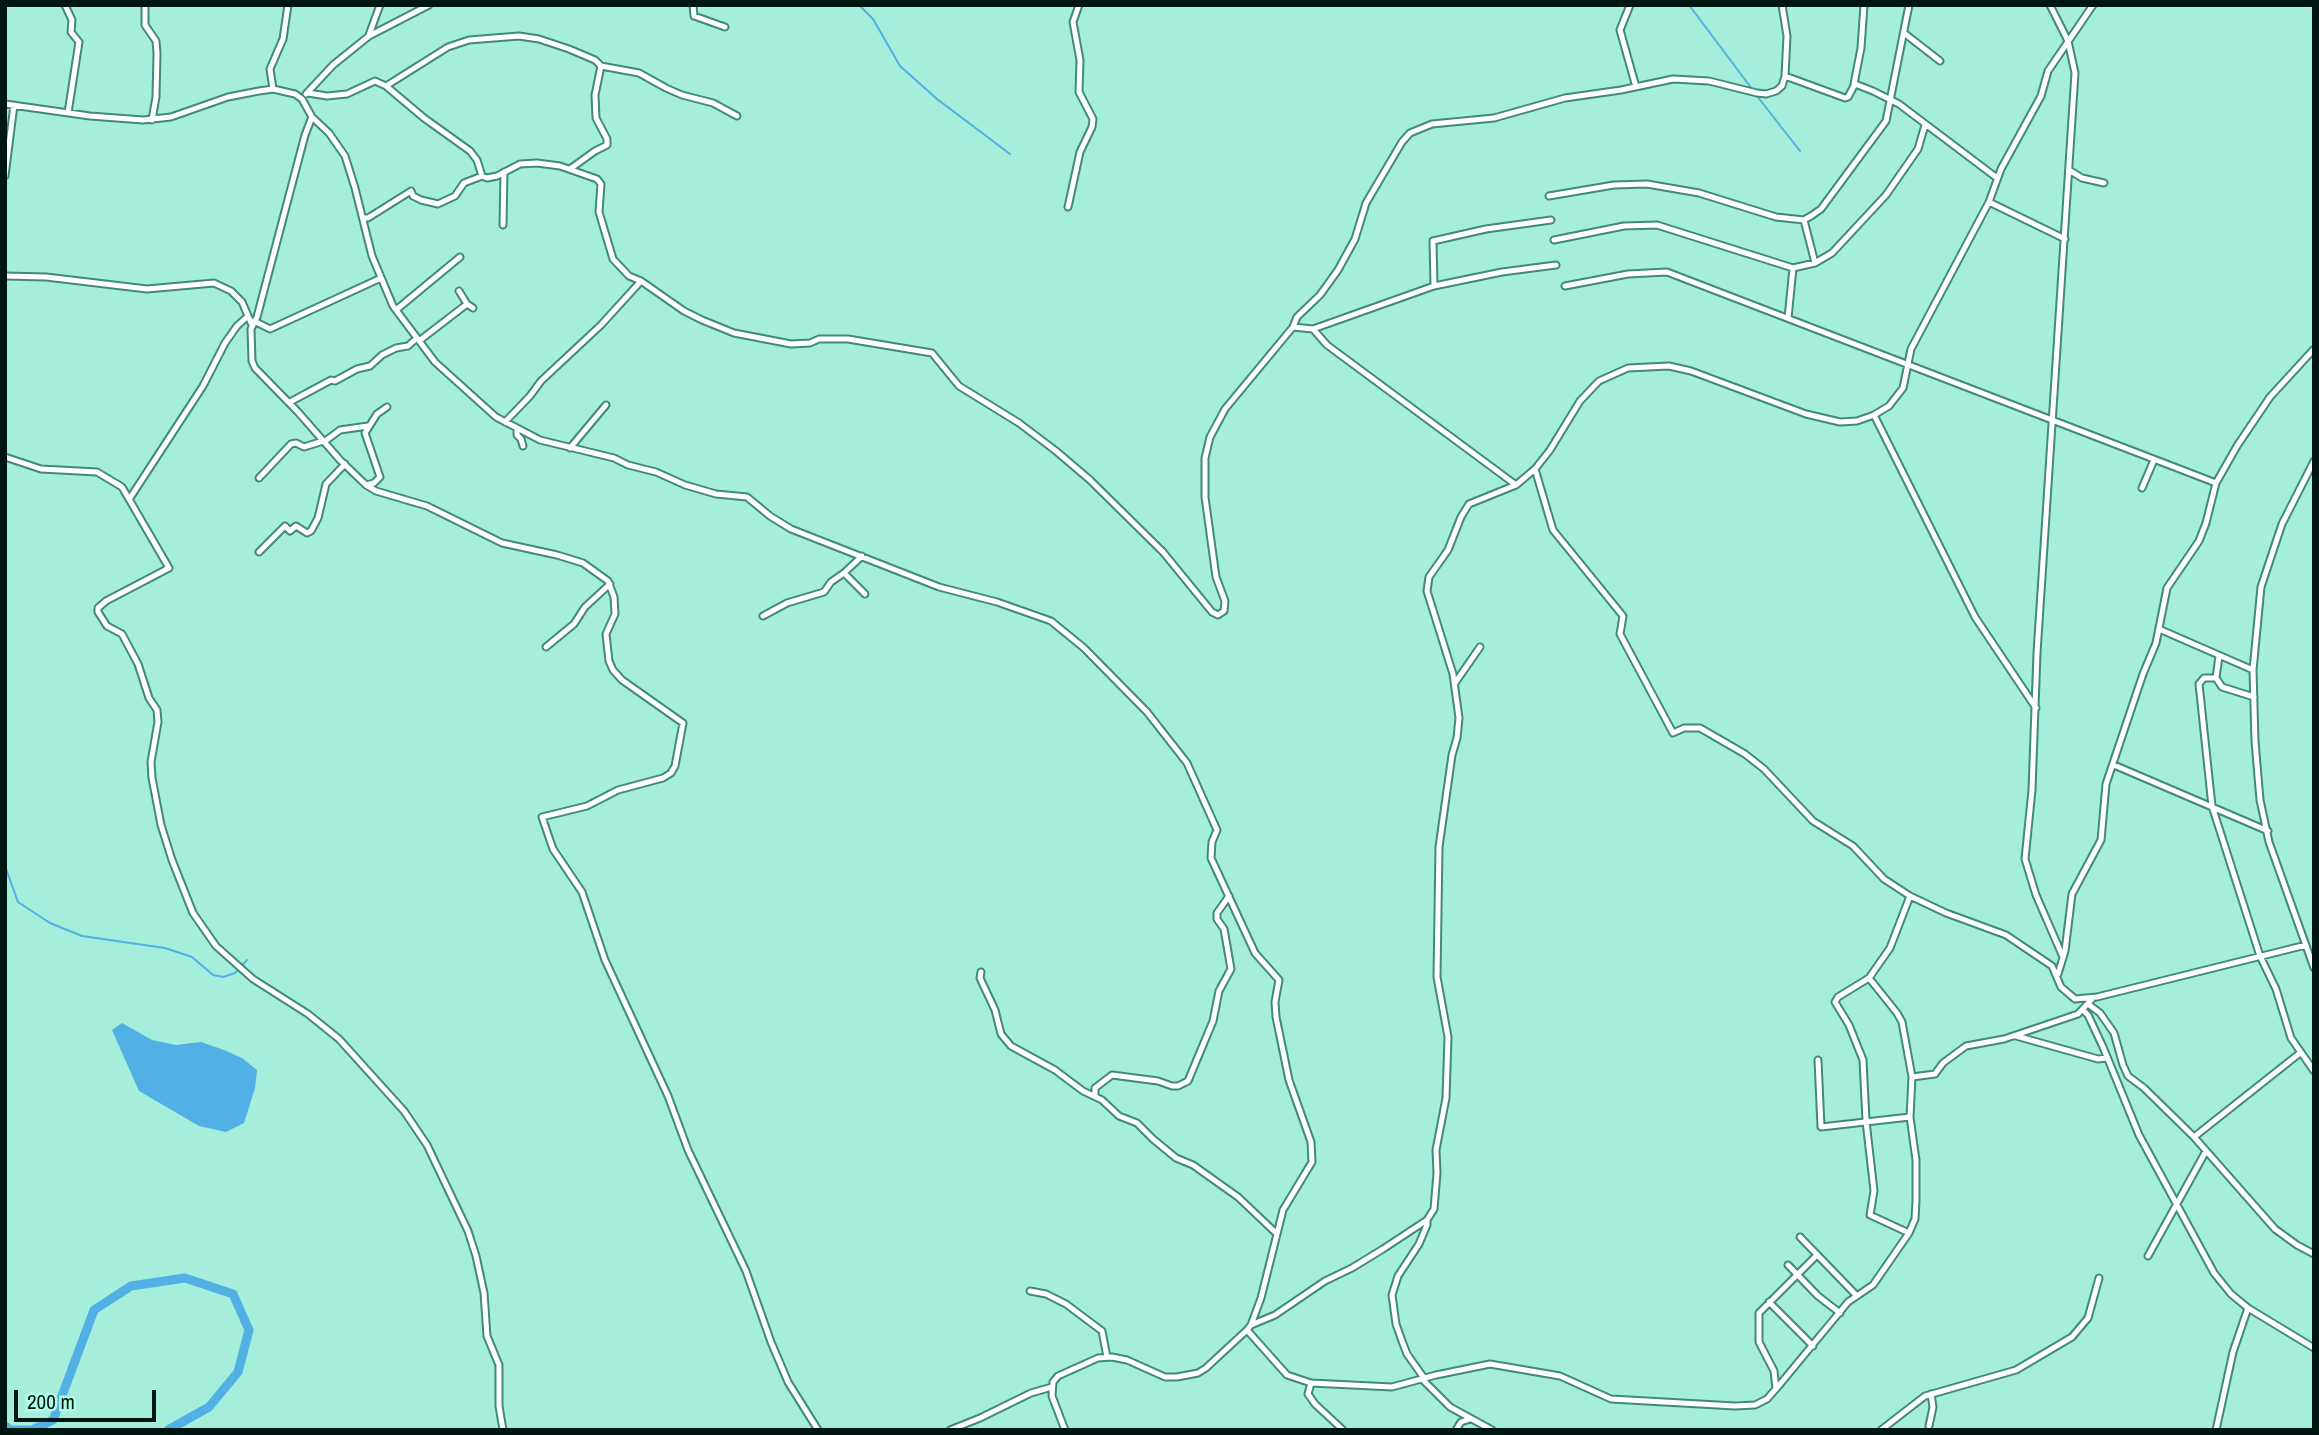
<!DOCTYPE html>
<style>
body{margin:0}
#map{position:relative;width:2319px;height:1435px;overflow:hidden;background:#a4eedb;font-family:"Archivo Narrow",sans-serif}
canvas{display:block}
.frame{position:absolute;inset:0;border:7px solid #001711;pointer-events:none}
.scale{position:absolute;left:14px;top:1390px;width:142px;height:32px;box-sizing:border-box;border:4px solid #001711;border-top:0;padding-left:9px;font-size:21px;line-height:24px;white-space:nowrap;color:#001711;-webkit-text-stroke:5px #b1fce8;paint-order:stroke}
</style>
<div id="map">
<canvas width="2319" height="1435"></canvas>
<div class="frame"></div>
<div class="scale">200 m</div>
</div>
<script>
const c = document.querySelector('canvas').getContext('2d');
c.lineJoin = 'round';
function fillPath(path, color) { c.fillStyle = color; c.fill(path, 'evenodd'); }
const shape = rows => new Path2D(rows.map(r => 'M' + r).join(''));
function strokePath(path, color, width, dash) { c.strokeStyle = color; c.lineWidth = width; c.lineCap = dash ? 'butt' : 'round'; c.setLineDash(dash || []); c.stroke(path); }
fillPath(shape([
 [122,1023,152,1040,176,1045,201,1042,224,1050,242,1058,257,1070,255,1088,244,1123,226,1132,199,1126,139,1091,112,1030]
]), '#51b0e4');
strokePath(shape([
 [859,5,873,19,900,66,937,99,1010,154],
 [1689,5,1752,89],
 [1757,96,1800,151],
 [5,866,18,902,50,923,82,936,165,948,192,957,213,975,223,977,235,973,247,960]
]), '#51b0e4', 2);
strokePath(shape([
 [5,1426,11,1430,32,1430,53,1420,94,1310,131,1286,185,1278,233,1294,249,1330,238,1372,209,1407,168,1430]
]), '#51b0e4', 9);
const minor = shape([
 [65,5,72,20,71,32,79,42,68,113],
 [145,5,145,25,156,41,157,53,156,97,152,120],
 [693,5,694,16,725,27],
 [1630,5,1620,30,1636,87],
 [2050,5,2068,41,2075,73,2037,653,2032,790,2025,859,2036,895,2063,957],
 [1904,33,1940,61],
 [369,35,380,5],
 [1785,76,1845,98,1848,97,1855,84,1873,91,1899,104,1997,178],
 [1854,84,1861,48,1864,5],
 [386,86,424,118,470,151,477,160,482,176,487,178,497,176,520,164,537,163,560,166,597,179,601,184,599,212,613,259,629,276,641,281,684,311,702,320,734,333,791,344,810,343,819,339,848,339,932,353,959,386,1019,423,1056,451,1090,480,1163,552,1212,612,1218,615,1224,611,1225,601,1216,577,1205,497,1205,458,1210,437,1225,409,1293,327,1297,317,1320,295,1338,270,1355,239,1366,203,1402,142,1410,133,1432,124,1494,118,1565,98,1621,90,1673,79,1709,81,1757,93,1766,94,1776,91,1782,86,1785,76,1787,36,1782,5],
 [273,89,270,69,283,39,288,5],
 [308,93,327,96,347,94,375,81,386,86,448,47,469,40,519,36,539,39,569,49,595,60,601,66,639,73,666,88,682,95,713,103,737,116],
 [306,94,333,65,369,36,429,5],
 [5,104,90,116,143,120,171,117,228,97,259,91,273,89,295,94,302,99,312,117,305,135,257,317,251,329,252,361,255,368,298,412,340,460,366,485,376,491,427,506,502,543,557,555,583,563,608,581,614,597,615,614,606,634,609,661,613,670,622,680,683,723,675,766,671,773,663,778,618,790,587,806,542,817,553,849,582,892,605,960,668,1096,688,1150,746,1271,771,1342,788,1382,818,1430],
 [312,117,329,133,345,156,355,188,372,256,393,306,435,362,496,417,540,440,614,458,628,465,656,472,685,485,716,494,747,497,770,516,791,529,939,587,997,602,1051,621,1084,648,1147,712,1187,763,1217,830,1212,842,1211,858,1255,953,1279,980,1275,1002,1276,1017,1289,1080,1311,1142,1312,1162,1283,1210,1261,1298,1251,1325,1247,1330,1206,1368,1198,1373,1177,1377,1165,1377,1127,1360,1112,1357,1098,1358,1058,1376,1053,1382,1052,1396,1065,1430],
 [570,169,595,151,607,145,607,139,596,118,595,95,601,66],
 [2069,170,2082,178,2104,183],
 [5,176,14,105],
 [1549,196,1614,185,1647,184,1699,193,1776,217,1804,220,1811,216,1821,209,1886,121,1909,5],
 [1989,202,2065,239],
 [1068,207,1080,152,1092,127,1093,119,1079,92,1080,60,1073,22,1079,5],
 [363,218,368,218,411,191,413,196,421,200,438,204,455,196,464,183,482,176],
 [1804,220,1815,263],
 [503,225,504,172],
 [1554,240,1624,226,1657,225,1793,268,1815,263,1832,253,1886,195,1918,149,1925,125],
 [5,276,46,277,147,289,214,283,231,291,242,302,252,325],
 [1434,286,1433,241,1486,229,1551,220],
 [1565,286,1628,274,1667,272,2216,483],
 [459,291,467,304,473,308],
 [396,310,460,257],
 [1788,318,1793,268],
 [254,321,270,329,381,278],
 [1293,327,1313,329,1434,286,1502,272,1556,265],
 [1313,329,1327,345,1516,485],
 [419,341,467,304],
 [290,402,331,380,335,381,357,369,370,366,382,355,396,348,408,346,417,338],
 [1874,415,1975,617,2036,708],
 [505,422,530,396,541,381,601,325,641,281],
 [517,429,517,435,521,439,523,446],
 [324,442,340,430,368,426],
 [570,448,606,405],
 [5,457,41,469,97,472,122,487,169,568,106,601,98,608,98,612,107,626,122,634,138,664,149,698,157,710,158,722,151,762,152,778,161,825,172,860,193,913,216,946,253,979,308,1014,339,1039,404,1111,427,1145,468,1231,476,1256,484,1293,487,1336,499,1365,499,1406,503,1430],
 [2314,461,2282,524,2261,587,2253,670,2255,741,2260,800,2269,842,2314,968],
 [1535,469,1553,530,1623,616,1620,634,1673,733,1684,728,1700,728,1745,754,1764,769,1813,821,1853,846,1884,879,1910,896,1946,913,2006,935,2052,966,2061,987,2075,999,2097,997,2306,945],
 [259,478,291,444,296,443,304,447,323,441],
 [366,485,374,483,380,477,365,433,377,414,387,407],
 [2142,488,2154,460],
 [130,498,203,386,225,343,237,326,248,316],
 [259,552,285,526,290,531,296,526,307,533,311,531,318,518,326,484,345,464],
 [862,556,844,573,865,594],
 [763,616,787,603,824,592,831,582,844,573],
 [2159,629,2253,670],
 [546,647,574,624,585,607,610,584],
 [2219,656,2216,678,2222,687,2254,697],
 [2216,678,2204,678,2199,684,2212,806,2260,956,2276,989,2291,1038,2314,1071],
 [1455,683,1480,647],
 [2114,765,2268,831],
 [1910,896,1890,948,1869,978,1897,1013,1902,1022,1912,1077],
 [981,972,980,978,995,1010,1001,1034,1011,1046,1055,1070,1083,1091,1102,1100,1119,1116,1137,1123,1153,1139,1176,1158,1193,1165,1238,1197,1277,1234],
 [2058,974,2065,951,2072,894,2101,840,2106,784,2143,674,2156,643,2167,588,2199,541,2206,523,2216,483,2237,446,2270,397,2314,349],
 [1869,978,1838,997,1835,1002,1849,1025,1863,1060,1866,1121,1874,1191,1870,1215,1909,1233],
 [2088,1004,2100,1013,2114,1033,2123,1065,2128,1076,2144,1088,2194,1137,2275,1229,2297,1245,2314,1254],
 [2083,1010,2088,1015,2103,1047,2139,1135,2214,1273,2231,1294,2248,1308,2314,1348],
 [2016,1036,2098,1059,2107,1058],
 [1818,1060,1821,1127,1910,1117],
 [1095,1096,1095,1088,1112,1075,1158,1081,1172,1086,1178,1086,1188,1081,1213,1021,1219,991,1231,969,1224,929,1217,919,1217,913,1229,896],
 [2194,1137,2300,1053],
 [1800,1237,1857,1296],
 [2148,1256,2206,1151],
 [1788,1265,1818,1296,1840,1313],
 [1030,1291,1046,1294,1066,1304,1102,1331,1107,1357],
 [1769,1302,1813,1346],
 [1251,1325,1275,1315,1325,1281,1352,1268,1383,1249,1427,1220,1434,1209,1437,1173,1436,1150,1446,1098,1448,1037,1437,977,1439,847,1452,755,1457,738,1459,718,1453,674,1427,591,1429,577,1448,550,1461,517,1469,504,1516,485,1535,469,1550,450,1580,401,1599,381,1628,368,1669,366,1691,371,1806,414,1840,422,1857,421,1874,415,1889,406,1903,388,1911,349,1989,202,2001,169,2041,96,2048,71,2093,5],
 [1247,1330,1287,1375,1311,1383,1392,1387,1436,1375,1490,1364,1560,1376,1611,1399,1735,1406,1755,1405,1767,1399,1781,1383,1848,1302,1873,1285,1909,1233,1915,1219,1916,1201,1916,1160,1910,1117,1912,1077,1935,1074,1943,1063,1966,1046,2004,1039,2078,1014,2092,999],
 [1424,1378,1407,1354,1402,1341,1396,1324,1392,1295,1398,1276,1419,1244,1427,1225,1427,1220],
 [1422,1379,1450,1407,1492,1430],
 [1311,1383,1308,1394,1315,1404,1343,1430],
 [1776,1389,1774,1371,1759,1342,1759,1313,1817,1255],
 [1929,1426,1933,1407,1931,1394],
 [950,1430,980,1418,1031,1393,1052,1387],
 [1456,1430,1461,1422,1470,1419],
 [1881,1430,1925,1396,2016,1370,2072,1337,2088,1318,2099,1278],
 [2216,1430,2233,1352,2248,1308]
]);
strokePath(minor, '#418a79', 9);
strokePath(minor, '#fff', 5);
</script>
